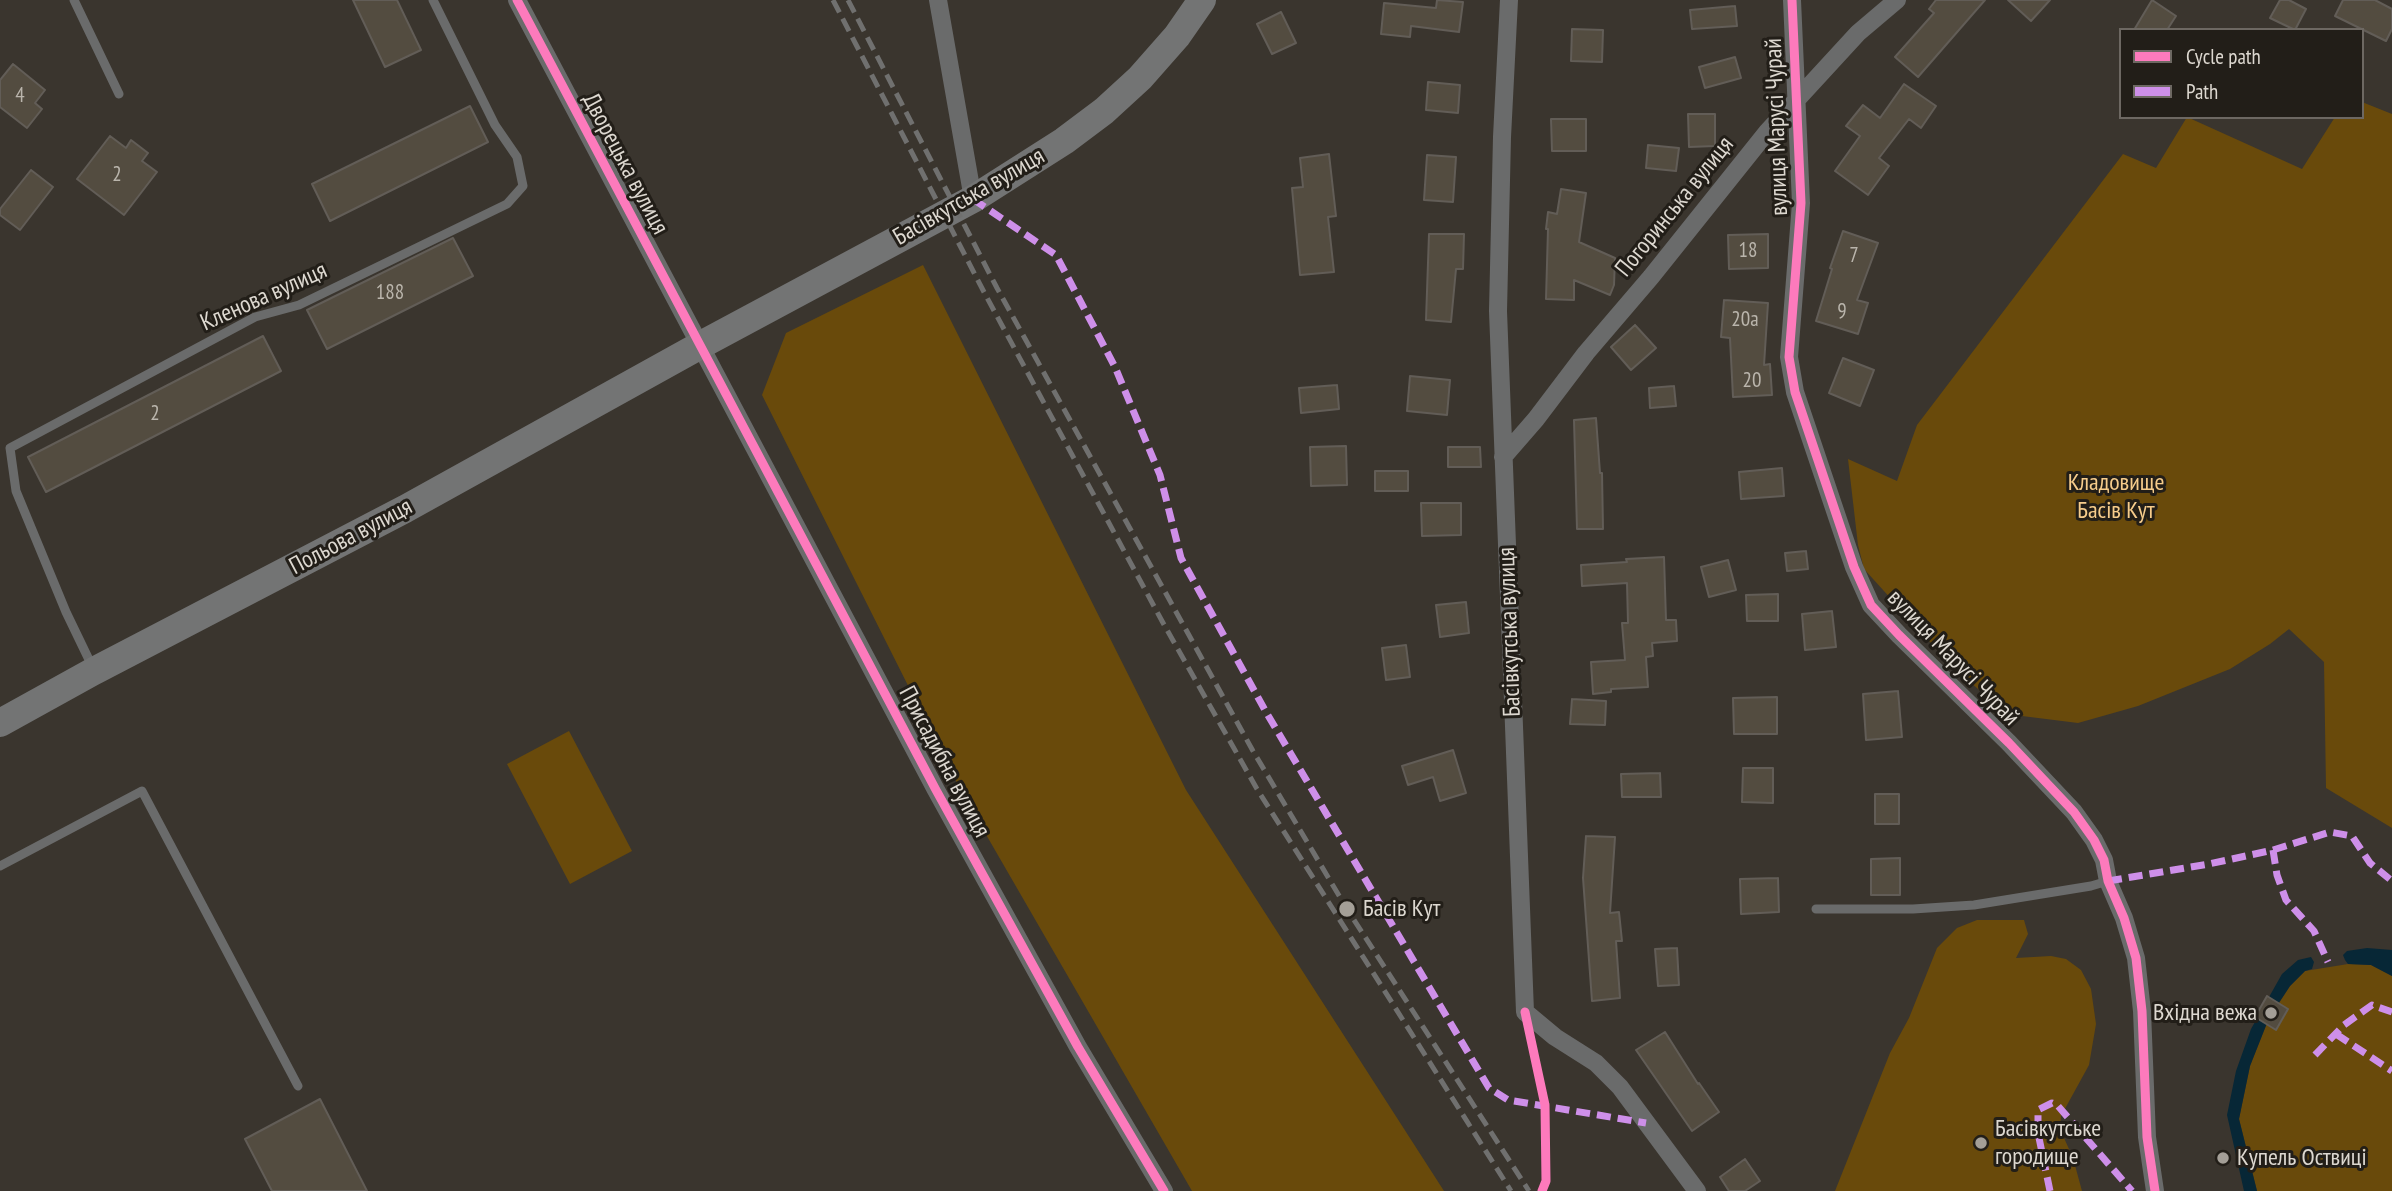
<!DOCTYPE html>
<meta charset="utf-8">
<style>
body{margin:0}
#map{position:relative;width:2392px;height:1191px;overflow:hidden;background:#3a352e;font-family:"PT Sans Narrow",sans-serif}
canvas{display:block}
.legend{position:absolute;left:2119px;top:28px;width:245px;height:91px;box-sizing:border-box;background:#221e18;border:2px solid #6d6862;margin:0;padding:9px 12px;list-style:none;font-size:21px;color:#ddd8d0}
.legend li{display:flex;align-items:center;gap:14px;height:35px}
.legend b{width:35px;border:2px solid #6d6862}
</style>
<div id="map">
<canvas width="2392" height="1191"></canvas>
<ul class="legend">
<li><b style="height:9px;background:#fd7abc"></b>Cycle path</li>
<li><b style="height:9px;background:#ce8fe9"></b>Path</li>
</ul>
</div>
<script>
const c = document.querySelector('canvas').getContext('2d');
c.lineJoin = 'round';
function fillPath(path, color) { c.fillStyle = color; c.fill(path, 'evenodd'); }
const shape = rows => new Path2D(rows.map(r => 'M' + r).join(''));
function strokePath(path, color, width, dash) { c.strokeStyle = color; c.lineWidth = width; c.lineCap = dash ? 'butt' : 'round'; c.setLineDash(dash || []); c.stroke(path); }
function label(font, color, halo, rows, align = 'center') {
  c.font = font + ' "PT Sans Narrow",sans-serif'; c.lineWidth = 6; c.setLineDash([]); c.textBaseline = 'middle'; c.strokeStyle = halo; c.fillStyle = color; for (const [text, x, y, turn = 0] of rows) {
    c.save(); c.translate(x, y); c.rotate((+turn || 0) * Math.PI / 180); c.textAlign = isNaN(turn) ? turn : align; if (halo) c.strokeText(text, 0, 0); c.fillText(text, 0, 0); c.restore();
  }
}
fillPath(shape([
 [2362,102,2392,114,2392,828,2326,788,2324,662,2289,629,2270,644,2230,669,2138,706,2078,723,2006,714,1951,665,1864,569,1858,545,1848,459,1897,481,1917,425,2123,154,2156,168,2187,117,2302,169,2335,117,2362,117],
 [923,265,1186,790,1444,1191,1192,1191,962,793,762,395,786,333],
 [569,731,632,851,570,884,507,764],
 [1977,920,2024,920,2028,934,2016,958,2051,956,2066,959,2081,970,2091,989,2096,1024,2089,1065,2061,1116,2060,1129,2073,1158,2082,1191,1835,1191,1890,1053,1909,1018,1937,948,1957,928],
 [2348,964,2371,965,2392,976,2392,1191,2257,1191,2239,1119,2250,1066,2269,1018,2290,986,2305,971]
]), '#694a0b');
fillPath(shape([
 [2367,948,2392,950,2392,976,2371,965,2348,964,2345,960,2343,955,2347,951],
 [2311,957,2314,962,2312,969,2305,971,2290,986,2269,1018,2250,1066,2239,1119,2257,1191,2244,1191,2227,1115,2236,1071,2251,1029,2282,974,2298,960]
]), '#072736');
const building = shape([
 [353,0,397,0,421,50,385,67,353,0],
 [1437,0,1463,2,1459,32,1411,26,1410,37,1381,34,1384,3,1436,8,1437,0],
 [1936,0,1985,0,1918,77,1895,57,1934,13,1929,9,1936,0],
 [2008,0,2050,0,2031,21,2008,0],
 [2152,0,2176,16,2167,30,2134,30,2152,0],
 [2280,0,2289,0,2306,9,2295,30,2270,18,2280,0],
 [2343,0,2375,0,2392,9,2392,29,2386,41,2335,16,2343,0],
 [1735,6,1737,26,1692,29,1690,10,1735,6],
 [1281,12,1296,43,1272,54,1257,24,1281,12],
 [1572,29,1603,30,1602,62,1571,61,1572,29],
 [1735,57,1741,78,1705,88,1699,67,1735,57],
 [13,64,45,90,35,103,42,109,27,128,0,107,0,80,13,64],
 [1428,82,1460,85,1458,113,1426,110,1428,82],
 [1904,84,1936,106,1921,128,1909,119,1879,158,1889,166,1868,195,1835,171,1860,136,1846,126,1863,105,1880,118,1904,84],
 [470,106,488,142,330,221,312,184,470,106],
 [1688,114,1715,114,1715,146,1689,147,1688,114],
 [1551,119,1586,119,1586,151,1552,151,1551,119],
 [110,136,126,148,131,140,148,153,142,161,157,172,124,215,77,179,110,136],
 [1648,145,1679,148,1676,171,1646,168,1648,145],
 [1329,154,1336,216,1328,217,1334,272,1300,275,1292,188,1303,187,1300,158,1329,154],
 [1427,155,1456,157,1453,202,1424,200,1427,155],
 [31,170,53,187,20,230,0,215,0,209,31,170],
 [1561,189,1586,193,1579,242,1615,258,1614,285,1610,295,1574,280,1574,300,1546,299,1548,229,1546,229,1548,212,1557,214,1561,189],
 [1843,231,1878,243,1857,300,1868,303,1858,334,1816,321,1832,269,1830,268,1843,231],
 [1429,234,1464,234,1463,269,1456,269,1451,322,1426,320,1429,234],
 [1768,234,1768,268,1729,269,1728,235,1768,234],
 [453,238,473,276,327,349,307,310,453,238],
 [1724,300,1768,303,1764,365,1770,364,1772,395,1733,397,1730,338,1721,337,1724,300],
 [1635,325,1656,348,1631,370,1611,347,1635,325],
 [263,336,281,371,46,492,28,457,263,336],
 [1843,358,1874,370,1860,406,1829,393,1843,358],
 [1410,376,1450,380,1447,415,1407,411,1410,376],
 [1337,385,1339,409,1301,413,1299,388,1337,385],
 [1674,386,1676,406,1650,408,1649,388,1674,386],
 [1596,418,1600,473,1602,473,1603,529,1577,529,1574,420,1596,418],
 [1346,446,1347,485,1311,486,1310,447,1346,446],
 [1448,447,1480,447,1481,467,1448,467,1448,447],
 [1782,468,1784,496,1741,499,1739,472,1782,468],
 [1375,471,1408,471,1408,491,1375,491,1375,471],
 [1421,503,1461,503,1461,535,1422,536,1421,503],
 [1806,551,1808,569,1787,571,1785,553,1806,551],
 [1664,557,1666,620,1676,620,1677,641,1652,643,1653,656,1646,657,1648,687,1611,689,1611,692,1593,694,1591,662,1625,660,1622,623,1628,623,1627,583,1582,586,1581,565,1627,562,1626,559,1664,557],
 [1728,560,1736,590,1709,597,1701,567,1728,560],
 [1778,594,1778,621,1747,621,1746,595,1778,594],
 [1466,602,1469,633,1440,637,1436,605,1466,602],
 [1832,611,1836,647,1805,650,1802,614,1832,611],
 [1406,645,1410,677,1386,680,1382,648,1406,645],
 [1898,691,1902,737,1866,740,1863,694,1898,691],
 [1777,697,1777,734,1734,734,1733,698,1777,697],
 [1572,699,1606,701,1605,725,1570,724,1572,699],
 [1453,750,1466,793,1440,801,1433,777,1408,785,1402,766,1453,750],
 [1743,768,1773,768,1773,803,1742,802,1743,768],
 [1660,773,1661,797,1622,797,1621,774,1660,773],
 [1875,794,1899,794,1899,824,1875,824,1875,794],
 [1586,836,1615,837,1610,913,1619,912,1622,941,1616,941,1620,998,1592,1001,1583,878,1586,836],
 [1900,858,1900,895,1871,895,1871,859,1900,858],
 [1778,878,1779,912,1741,914,1740,879,1778,878],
 [1677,948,1679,985,1658,986,1655,949,1677,948],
 [2267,996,2288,1009,2276,1030,2255,1017,2267,996],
 [1665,1032,1698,1084,1699,1083,1719,1112,1692,1131,1636,1050,1665,1032],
 [320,1099,367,1191,272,1191,245,1139,320,1099],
 [1745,1159,1760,1181,1745,1191,1729,1191,1720,1177,1745,1159]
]);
fillPath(building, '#534c40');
strokePath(building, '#625d57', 2);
strokePath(shape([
 [74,0,119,94],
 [93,668,66,612,16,491,10,448,255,317,299,305,507,204,523,186,517,157,495,125,433,0],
 [0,866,142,791,298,1086],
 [1816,909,1913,909,1974,905,2091,886,2108,881]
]), '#6a6b6b', 9);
strokePath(shape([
 [517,0,936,790,1078,1047,1164,1191],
 [938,0,973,199],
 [1509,0,1502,137,1498,311,1525,1012,1555,1037,1596,1063,1620,1087,1697,1191],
 [1792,0,1801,203,1789,357,1795,392,1854,567,1871,605,1899,635,2009,743,2074,812,2094,840,2104,860,2108,881,2124,918,2136,958,2142,1011,2147,1137,2155,1191],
 [1503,457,1536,419,1586,353,1651,277,1767,132,1858,33,1897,0]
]), '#6a6b6b', 18);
strokePath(shape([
 [0,723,94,671,405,509,699,346,973,199,1064,141,1104,111,1140,78,1177,36,1202,0]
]), '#737474', 28);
strokePath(shape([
 [833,0,985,294,1162,621,1257,789,1511,1191],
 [848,0,997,288,1253,751,1347,909,1529,1191]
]), '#70706f', 5, [14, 7]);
strokePath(shape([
 [973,199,1056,255,1115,367,1160,475,1181,558,1266,712,1489,1088,1508,1100,1646,1123],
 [2273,850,2277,875,2286,900,2314,931,2328,962],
 [2108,881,2209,864,2273,850,2330,832,2352,836,2370,863,2392,881],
 [2336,1034,2392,1071],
 [2315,1055,2344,1025,2372,1005,2392,1012],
 [2050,1191,2038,1133,2038,1110,2052,1103,2058,1106,2132,1191]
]), '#ce8fe9', 7, [14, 7]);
strokePath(shape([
 [517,0,936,790,1078,1047,1164,1191],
 [1792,0,1801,203,1789,357,1795,392,1854,567,1871,605,1899,635,2009,743,2074,812,2094,840,2104,860,2108,881,2124,918,2136,958,2142,1011,2147,1137,2155,1191],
 [1525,1012,1545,1105,1546,1181,1542,1191]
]), '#fd7abc', 9);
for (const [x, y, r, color] of [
 [1347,909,9,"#a49f97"],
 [2271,1013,7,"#a49f97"],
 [1981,1143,7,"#a49f97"],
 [2223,1158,7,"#a49f97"]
]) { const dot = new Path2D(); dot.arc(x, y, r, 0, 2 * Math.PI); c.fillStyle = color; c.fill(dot); strokePath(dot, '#221e18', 2.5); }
label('21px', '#bab5ac', null, [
 ["4",20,96],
 ["2",117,175],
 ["18",1748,251],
 ["7",1854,256],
 ["188",390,293],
 ["9",1842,312],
 ["20а",1745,320],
 ["20",1752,381],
 ["2",155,414]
]);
label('24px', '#ddd8d0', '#221e18', [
 ["вулиця Марусі Чурай",1777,127,-92],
 ["Дворецька вулиця",625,164,62],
 ["Басівкутська вулиця",969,197,-30],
 ["Погоринська вулиця",1675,207,-51],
 ["Кленова вулиця",264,297,-24],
 ["Польова вулиця",351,537,-28],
 ["Басівкутська вулиця",1510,632,-92],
 ["вулиця Марусі Чурай",1953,658,46],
 ["Присадибна вулиця",944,762,62]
]);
label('24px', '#f6cc8b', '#221e18', [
 ["Кладовище",2116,483],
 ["Басів Кут",2116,511]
]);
label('24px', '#ddd8d0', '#221e18', [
 ["Басів Кут",1363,909],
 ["Вхідна вежа",2257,1013,"right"],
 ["Басівкутське",1995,1129],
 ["городище",1995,1157],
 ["Купель Оствиці",2237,1158]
], 'left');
</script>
